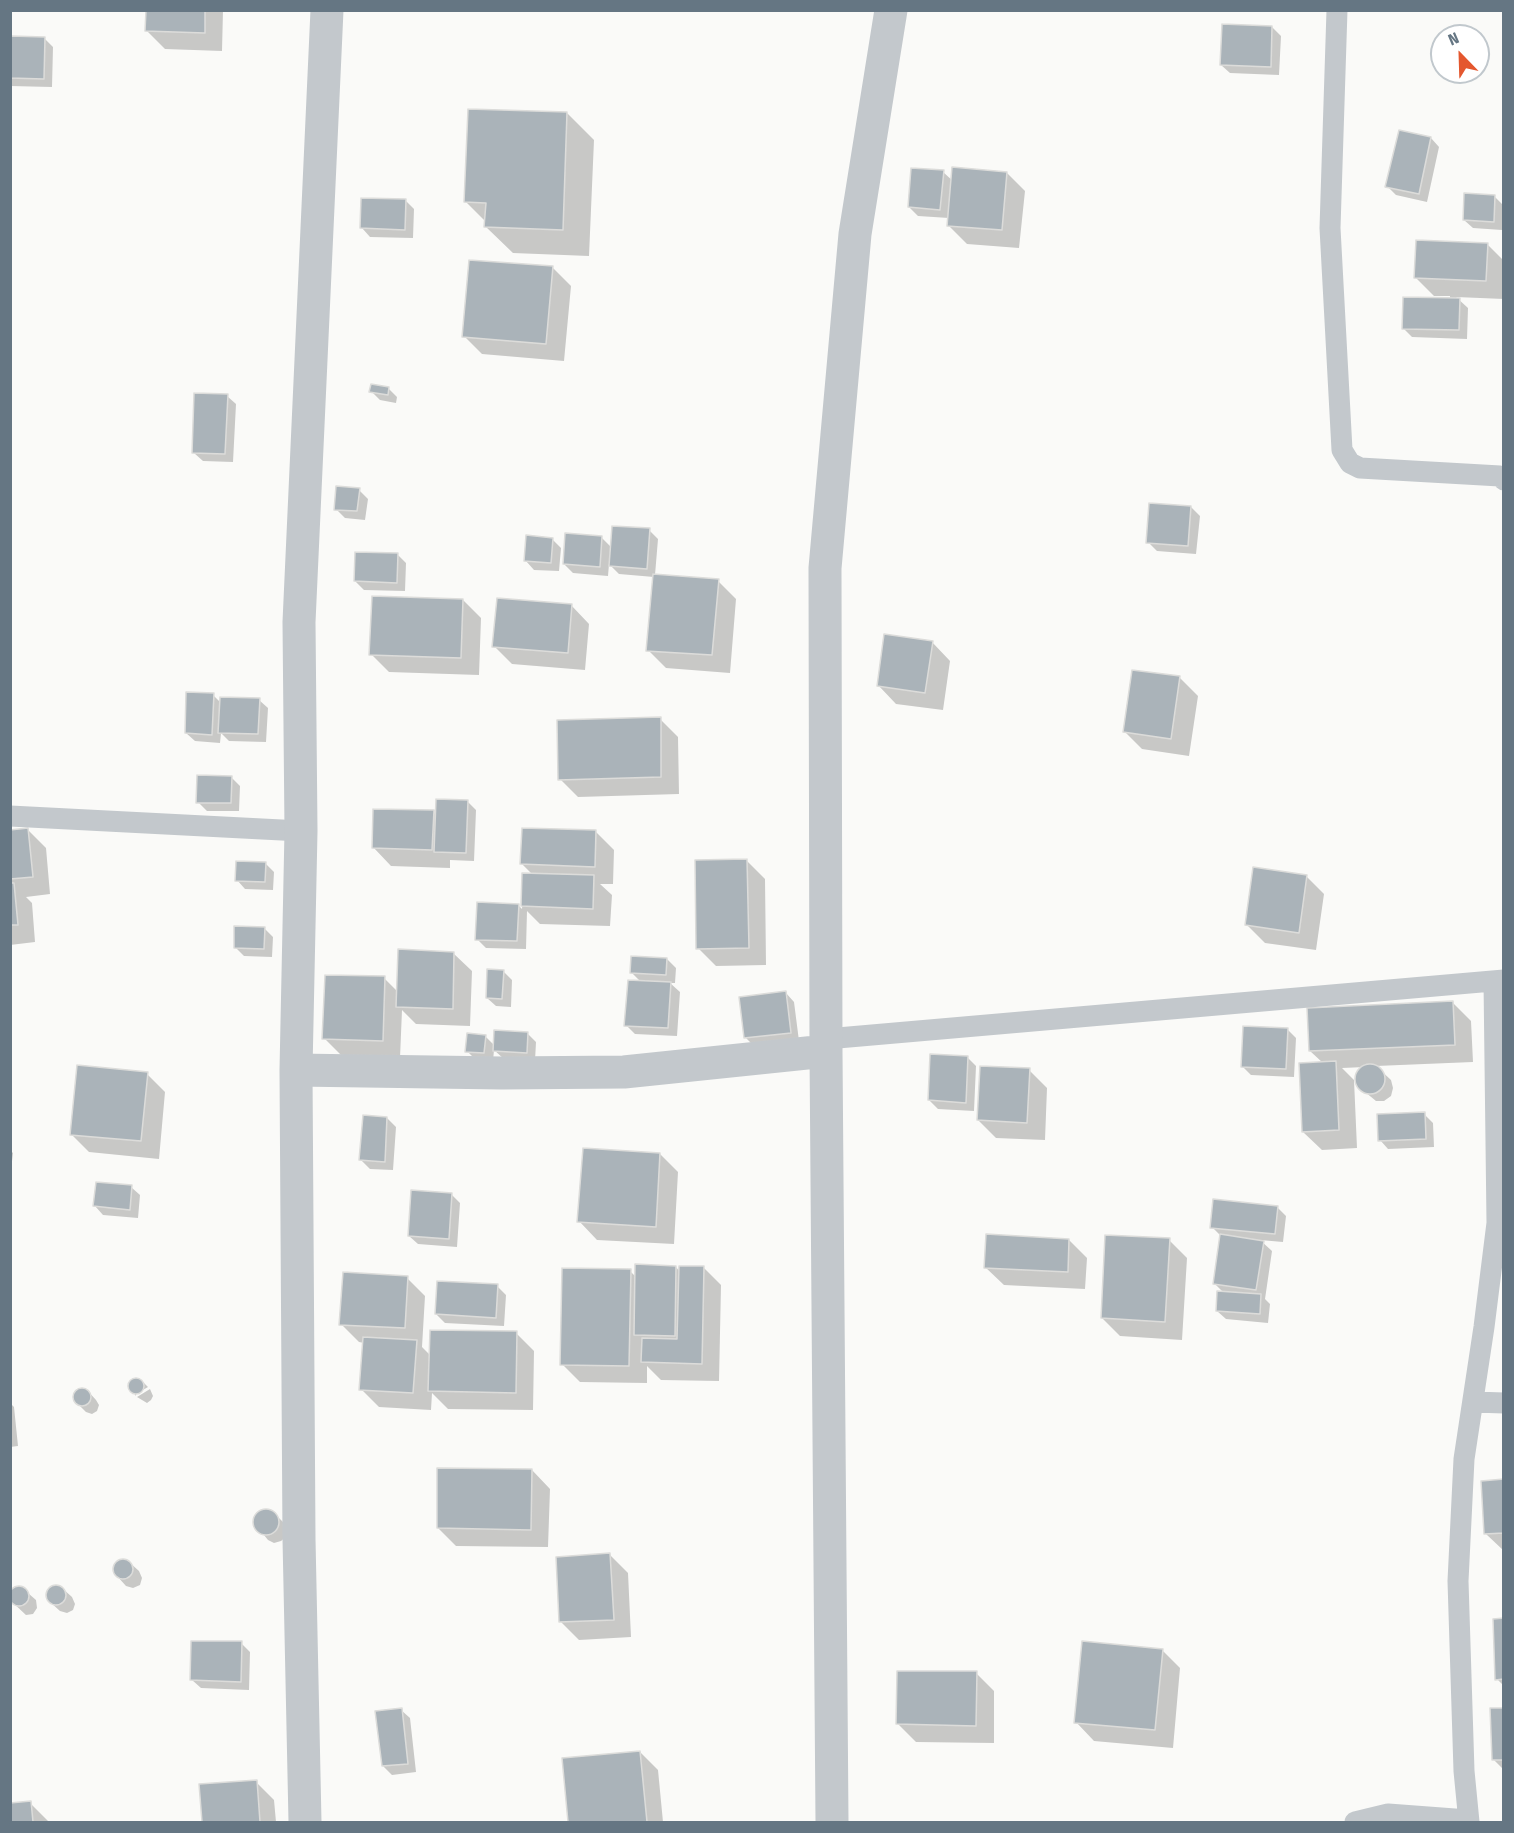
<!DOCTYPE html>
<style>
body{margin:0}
#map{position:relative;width:1514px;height:1833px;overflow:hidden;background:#fafaf8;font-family:"Fira Sans Condensed",sans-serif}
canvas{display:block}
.frame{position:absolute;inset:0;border:12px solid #657683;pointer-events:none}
.north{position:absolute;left:1430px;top:24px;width:60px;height:60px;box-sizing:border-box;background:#fff;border:2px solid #c1c8cd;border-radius:50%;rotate:337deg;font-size:16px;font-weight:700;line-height:24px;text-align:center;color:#657683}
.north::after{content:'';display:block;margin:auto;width:21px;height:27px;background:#e4572e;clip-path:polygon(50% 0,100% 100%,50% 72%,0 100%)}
</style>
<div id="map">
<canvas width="1514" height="1833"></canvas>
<div class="frame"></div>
<div class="north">N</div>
</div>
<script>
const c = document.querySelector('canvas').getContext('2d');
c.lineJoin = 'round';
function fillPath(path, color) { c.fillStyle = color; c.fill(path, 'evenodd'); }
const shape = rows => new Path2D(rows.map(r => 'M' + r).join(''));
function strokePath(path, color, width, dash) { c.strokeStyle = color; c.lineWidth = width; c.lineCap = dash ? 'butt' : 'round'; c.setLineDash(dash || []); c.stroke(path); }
fillPath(shape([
 [148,10,223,10,222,51,165,49,147,31],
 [1272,27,1281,36,1279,75,1230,73,1221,65],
 [10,37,44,38,53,47,52,87,10,86],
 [567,113,594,140,589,256,513,253,486,227,486,222,465,201],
 [1431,138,1439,147,1427,202,1396,195,1387,186],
 [943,172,953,181,1007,173,1025,191,1019,248,967,244,948,225,949,218,918,216,909,207],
 [1494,196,1503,205,1502,230,1473,228,1464,220],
 [406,201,414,209,413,238,370,237,362,228],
 [1487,244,1504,261,1504,299,1456,297,1468,308,1467,339,1412,337,1404,329,1450,299,1450,296,1434,296,1416,278],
 [553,268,571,286,564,361,482,354,464,336],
 [388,388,397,397,396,403,380,400,371,391],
 [227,396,236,404,233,462,203,461,194,453],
 [359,490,368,499,365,520,345,518,336,509],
 [1191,507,1200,516,1196,554,1157,551,1148,542],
 [649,530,658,539,655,575,718,581,736,599,730,673,666,668,648,650,654,577,619,574,609,564,608,576,573,573,564,564,602,538,612,548],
 [552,539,561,548,559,571,534,570,526,561],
 [397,554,406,563,405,591,364,590,355,581],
 [463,600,481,618,479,675,389,672,371,654],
 [571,605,589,624,585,670,512,664,494,646],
 [932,642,950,661,943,710,896,704,878,685],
 [1180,678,1198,696,1189,756,1142,749,1124,731],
 [213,695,221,703,259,700,268,708,266,742,229,741,221,733,220,743,195,741,186,733],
 [660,719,678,737,679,794,578,797,560,779],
 [231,777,240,786,239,811,207,811,198,802],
 [467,801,476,810,474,861,450,860,450,868,391,866,373,847,433,812,437,816],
 [28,830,46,848,50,894,26,897,32,903,35,942,10,945,10,831],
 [596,832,614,850,613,884,600,884,612,895,610,926,540,924,527,911,526,949,486,948,477,939,518,905,522,909,524,875,533,875,522,864],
 [747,861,765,879,766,965,716,966,698,948],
 [265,863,274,872,273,890,245,889,237,880],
 [1306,876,1324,894,1316,950,1265,943,1247,925],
 [264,928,273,937,272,957,244,956,236,948],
 [453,953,472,971,470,1026,416,1024,402,1010,400,1058,342,1056,324,1038,384,978,398,992],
 [667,959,676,968,675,983,670,983,680,992,677,1036,635,1034,626,1025,641,982,632,973],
 [503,971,512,980,511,1007,496,1006,487,998],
 [786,993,794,1002,799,1041,754,1046,745,1037],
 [1453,1003,1471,1021,1473,1062,1376,1066,1391,1080,1393,1088,1391,1096,1384,1101,1376,1101,1359,1087,1357,1079,1359,1070,1365,1067,1342,1068,1354,1080,1357,1148,1322,1150,1303,1132,1323,1063,1310,1051],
 [1288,1030,1296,1038,1294,1077,1251,1075,1242,1066],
 [527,1033,536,1042,535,1061,504,1059,494,1050,493,1061,476,1060,467,1051,485,1036,495,1046],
 [968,1058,976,1066,974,1111,938,1109,929,1100],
 [1029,1070,1047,1088,1045,1140,996,1138,978,1120],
 [147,1074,165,1092,159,1159,89,1152,71,1134],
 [1424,1114,1433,1123,1434,1147,1388,1149,1380,1140],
 [387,1118,396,1127,393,1170,370,1169,361,1160],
 [10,1150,13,1153,10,1178],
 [660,1154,678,1172,674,1244,597,1240,579,1221],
 [131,1187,140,1195,138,1218,103,1215,95,1206],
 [451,1194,460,1203,457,1247,418,1244,409,1236],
 [1277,1207,1286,1216,1283,1242,1260,1240,1272,1251,1265,1299,1270,1304,1268,1323,1226,1319,1217,1311,1224,1293,1214,1283,1221,1236,1212,1227],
 [1069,1240,1087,1258,1085,1289,1004,1285,985,1267],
 [1169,1240,1187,1258,1182,1340,1120,1336,1102,1318],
 [676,1267,680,1272,703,1267,721,1285,719,1381,661,1380,647,1366,647,1383,580,1382,562,1364,630,1271,636,1277],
 [407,1278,425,1296,422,1347,431,1356,516,1333,534,1351,533,1410,448,1409,432,1393,431,1410,379,1407,361,1389,364,1343,359,1342,341,1324],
 [497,1286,506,1295,504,1326,445,1323,436,1314],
 [136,1379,142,1381,148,1387,136,1394,136,1396,129,1387,131,1382],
 [81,1389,87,1390,96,1400,99,1405,97,1411,92,1414,86,1412,77,1403,74,1397,76,1392],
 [150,1389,153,1396,151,1400,147,1403,137,1397],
 [10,1403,14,1407,18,1446,10,1447],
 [532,1470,550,1489,548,1547,456,1546,438,1528],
 [1504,1481,1504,1551,1486,1534],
 [267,1510,274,1513,284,1523,287,1536,281,1541,274,1543,268,1540,255,1524,256,1517,260,1512],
 [610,1555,628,1573,631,1637,579,1640,561,1622],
 [122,1560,129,1562,139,1571,142,1578,140,1585,133,1588,126,1586,117,1576,114,1570,116,1563],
 [55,1586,62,1588,72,1597,75,1604,73,1610,67,1613,60,1611,50,1602,47,1596,49,1588],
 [21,1587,36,1600,37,1608,33,1614,26,1615,11,1601,10,1593,14,1588],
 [1504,1620,1504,1686,1497,1679],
 [241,1643,250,1652,249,1690,201,1688,192,1680],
 [1162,1650,1180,1668,1173,1748,1094,1741,1076,1722],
 [976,1673,994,1691,994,1743,916,1742,898,1724],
 [1504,1709,1504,1770,1494,1760],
 [401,1710,410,1718,416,1772,392,1775,383,1766],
 [640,1752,658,1770,663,1822,570,1822,564,1760],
 [256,1782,274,1800,276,1822,203,1822,200,1786],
 [30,1803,49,1822,10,1822,10,1805]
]), '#0003');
const building = shape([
 [146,10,205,10,205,33,145,31,146,10],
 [1222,24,1272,26,1271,67,1220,65,1222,24],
 [10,36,45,37,44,79,10,78,10,36],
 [468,109,567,112,563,230,484,227,486,203,464,202,468,109],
 [1399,130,1431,137,1419,194,1385,187,1399,130],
 [952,167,1007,172,1002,230,947,226,952,167],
 [911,168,944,170,940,210,908,207,911,168],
 [1464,193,1495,195,1494,222,1463,220,1464,193],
 [361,198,406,199,405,230,360,228,361,198],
 [1416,240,1488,243,1486,281,1414,278,1416,240],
 [469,260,553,266,546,344,462,337,469,260],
 [1403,297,1460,298,1459,330,1402,329,1403,297],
 [371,384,389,387,388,395,369,392,371,384],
 [194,393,228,394,225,454,192,453,194,393],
 [336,486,360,488,357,511,334,510,336,486],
 [1149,503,1191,506,1188,546,1146,543,1149,503],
 [612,526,650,528,647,569,609,566,612,526],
 [565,533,602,536,600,567,563,564,565,533],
 [526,535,553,538,551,563,524,561,526,535],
 [355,552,398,553,397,583,354,581,355,552],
 [653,574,719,579,712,655,646,651,653,574],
 [372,596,463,599,461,658,369,655,372,596],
 [497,598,572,604,568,653,492,647,497,598],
 [884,634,933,641,925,693,877,686,884,634],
 [1132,670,1180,676,1171,739,1123,732,1132,670],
 [186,692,214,693,212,735,185,733,186,692],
 [220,697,260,698,258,734,218,733,220,697],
 [661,717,661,777,558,780,557,720,661,717],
 [197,775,232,776,231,803,196,803,197,775],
 [436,799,468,800,466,853,434,852,436,799],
 [373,809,434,810,432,850,372,848,373,809],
 [28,828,33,877,10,879,10,830,28,828],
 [522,828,596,830,595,867,520,864,522,828],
 [747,859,749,948,696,949,695,860,747,859],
 [236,861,266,862,265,882,235,881,236,861],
 [1253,867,1307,875,1299,933,1245,925,1253,867],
 [522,873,594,875,593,909,521,906,522,873],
 [10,883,14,883,18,925,10,925,10,883],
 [477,902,519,904,517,941,475,940,477,902],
 [234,926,265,927,264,949,234,948,234,926],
 [398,949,454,952,453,1009,396,1007,398,949],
 [631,956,667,958,666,975,630,973,631,956],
 [487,969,504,970,502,999,486,998,487,969],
 [325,975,385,976,383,1041,322,1039,325,975],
 [628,980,671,982,668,1028,624,1026,628,980],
 [786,991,791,1033,744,1038,739,997,786,991],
 [1453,1001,1455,1045,1309,1051,1307,1008,1453,1001],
 [1243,1026,1288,1028,1286,1069,1241,1067,1243,1026],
 [494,1030,528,1032,527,1053,493,1051,494,1030],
 [467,1033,486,1035,484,1053,465,1052,467,1033],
 [930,1054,968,1056,966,1103,928,1100,930,1054],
 [1336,1061,1339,1130,1302,1132,1299,1063,1336,1061],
 '1355 1079a15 15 0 1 1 30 0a15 15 0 1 1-30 0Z',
 [77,1065,148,1072,141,1141,70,1135,77,1065],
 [980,1066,1030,1068,1027,1123,977,1120,980,1066],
 [1425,1112,1426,1139,1378,1141,1377,1114,1425,1112],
 [363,1115,387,1117,385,1162,359,1160,363,1115],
 [583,1148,660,1153,656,1227,577,1222,583,1148],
 [96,1182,132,1185,130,1210,93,1206,96,1182],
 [411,1190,452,1193,449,1239,408,1236,411,1190],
 [1213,1199,1278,1206,1275,1234,1210,1228,1213,1199],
 [986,1234,1069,1239,1068,1272,984,1268,986,1234],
 [1220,1234,1264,1241,1256,1290,1213,1284,1220,1234],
 [1105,1235,1170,1238,1165,1322,1101,1318,1105,1235],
 [635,1264,676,1266,675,1336,634,1335,635,1264],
 [679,1266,704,1266,702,1364,641,1362,642,1338,677,1339,679,1266],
 [562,1268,631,1269,629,1366,560,1365,562,1268],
 [343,1272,408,1276,405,1328,339,1325,343,1272],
 [437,1281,498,1284,496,1318,435,1314,437,1281],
 [1217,1291,1261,1294,1260,1314,1216,1311,1217,1291],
 [430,1330,517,1331,516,1393,428,1391,430,1330],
 [363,1337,417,1340,413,1393,359,1390,363,1337],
 '128 1386a8 8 0 1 1 16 0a8 8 0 1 1-16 0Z',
 '73 1397a9 9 0 1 1 18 0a9 9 0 1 1-18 0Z',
 [437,1468,532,1469,531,1530,437,1528,437,1468],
 [1504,1479,1504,1533,1484,1534,1481,1481,1504,1479],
 '253 1522a13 13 0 1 1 26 0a13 13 0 1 1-26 0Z',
 [610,1553,614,1620,559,1622,556,1557,610,1553],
 '113 1569a10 10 0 1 1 20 0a10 10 0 1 1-20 0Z',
 '46 1595a10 10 0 1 1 20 0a10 10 0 1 1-20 0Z',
 '9 1596a10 10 0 1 1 20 0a10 10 0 1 1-20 0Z',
 [1504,1618,1504,1679,1495,1680,1493,1619,1504,1618],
 [191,1641,242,1641,241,1682,190,1680,191,1641],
 [1082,1641,1163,1649,1155,1730,1074,1723,1082,1641],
 [897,1671,977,1671,976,1726,896,1724,897,1671],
 [402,1708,408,1764,382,1766,375,1711,402,1708],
 [1490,1708,1504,1708,1504,1760,1492,1760,1490,1708],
 [640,1751,647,1822,568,1822,562,1758,640,1751],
 [257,1780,260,1822,202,1822,199,1784,257,1780],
 [31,1801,33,1822,10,1822,10,1803,31,1801]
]);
fillPath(building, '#aab3b9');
strokePath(building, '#dcdcda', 1.5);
strokePath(shape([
 [1337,10,1330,228,1342,450,1350,463,1360,468,1500,476,1504,480],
 [10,816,301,831],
 [826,1039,1504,980],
 [1474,1402,1504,1403],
 [1355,1822,1388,1814,1468,1820],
 [1469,1822,1464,1771,1458,1581,1464,1459,1484,1327,1497,1223,1494,981]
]), '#c3c8cc', 21);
strokePath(shape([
 [296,1070,502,1073,624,1072,826,1051],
 [305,1822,299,1539,296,1070,301,831,299,622,327,10],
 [832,1822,826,1051,825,568,855,234,891,10]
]), '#c3c8cc', 33);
</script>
